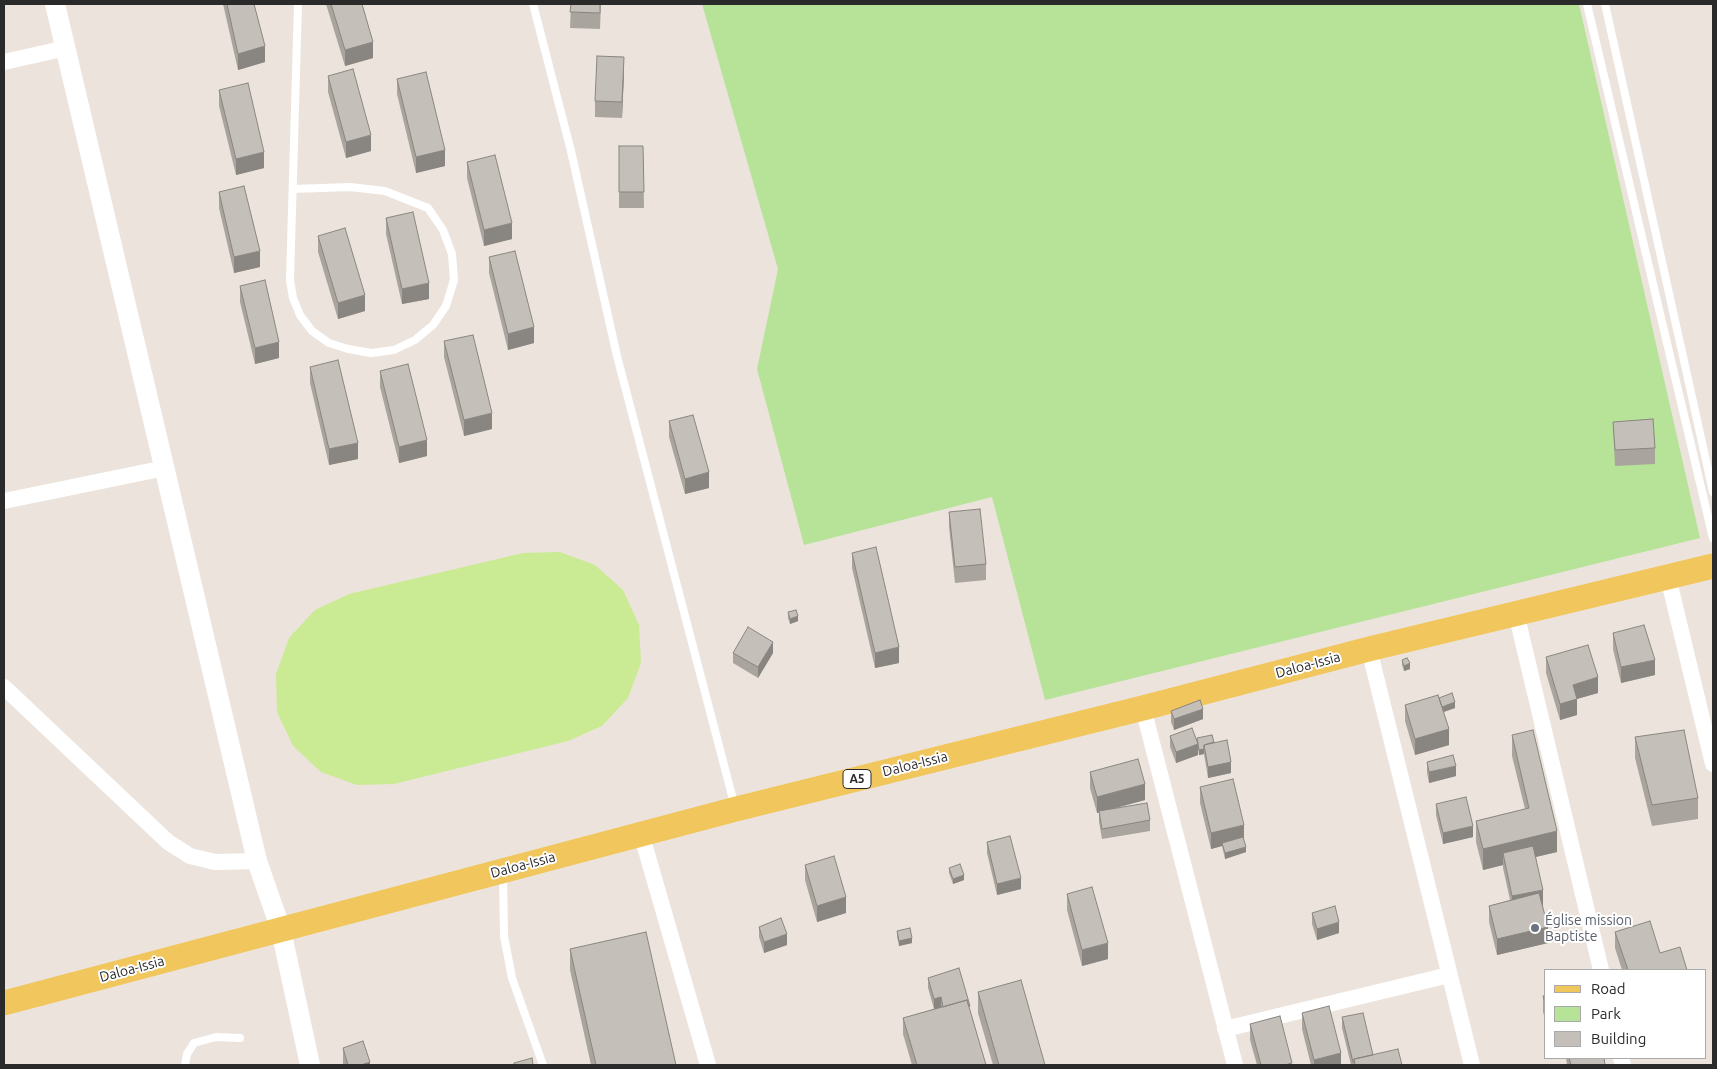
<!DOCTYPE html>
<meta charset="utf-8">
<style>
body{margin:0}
#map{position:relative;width:1717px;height:1069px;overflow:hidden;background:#ece4dc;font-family:Ubuntu,sans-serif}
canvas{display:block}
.frame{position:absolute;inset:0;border:5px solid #2a2a2a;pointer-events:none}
.legend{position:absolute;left:1544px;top:969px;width:162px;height:90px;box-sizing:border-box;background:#fff;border:1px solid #aaa;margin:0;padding:6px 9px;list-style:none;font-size:15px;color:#2a2a2a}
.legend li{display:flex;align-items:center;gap:10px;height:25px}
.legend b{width:25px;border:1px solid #aaa}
</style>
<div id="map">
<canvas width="1717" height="1069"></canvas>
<div class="frame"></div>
<ul class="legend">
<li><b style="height:6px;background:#f1c65d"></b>Road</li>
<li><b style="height:14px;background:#b6e398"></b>Park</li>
<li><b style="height:14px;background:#c4bfb8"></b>Building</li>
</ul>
</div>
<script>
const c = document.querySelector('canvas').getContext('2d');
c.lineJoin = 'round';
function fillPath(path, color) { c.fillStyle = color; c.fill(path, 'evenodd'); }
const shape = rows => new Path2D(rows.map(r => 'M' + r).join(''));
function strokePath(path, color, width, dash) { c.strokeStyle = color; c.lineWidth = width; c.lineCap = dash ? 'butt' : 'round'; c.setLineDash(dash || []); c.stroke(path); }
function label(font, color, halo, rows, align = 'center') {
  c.font = font + ' Ubuntu,sans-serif'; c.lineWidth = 4; c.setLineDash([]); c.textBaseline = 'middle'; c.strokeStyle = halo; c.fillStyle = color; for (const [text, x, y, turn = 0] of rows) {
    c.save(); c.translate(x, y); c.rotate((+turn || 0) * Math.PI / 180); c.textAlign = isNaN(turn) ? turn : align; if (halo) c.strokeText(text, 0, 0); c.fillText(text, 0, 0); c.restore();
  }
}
fillPath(shape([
 [702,4,1579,4,1700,538,1045,700,992,497,804,545,757,369,778,269]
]), '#b6e398');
fillPath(shape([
 [560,552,595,565,623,590,639,625,641,663,628,698,602,726,568,741,394,784,357,785,321,772,293,746,277,712,276,674,289,638,315,610,349,594,523,553]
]), '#caea94');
strokePath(shape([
 [533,4,571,151,617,356,735,807],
 [1587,4,1713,538],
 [1605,4,1713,492],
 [293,189,350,187,385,191,428,208,443,230,452,254,454,280,446,306,433,325,415,340,394,350,371,353,348,349,329,343,312,331,300,315,293,298,290,280,298,4],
 [503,875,504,936,512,978,543,1065],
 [185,1065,187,1054,194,1043,216,1037,240,1038]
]), '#fff', 8);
strokePath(shape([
 [4,62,66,48],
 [4,501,165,468],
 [1668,577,1713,764],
 [1516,613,1601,970],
 [1369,649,1472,1065],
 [4,687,168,842,190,856,215,862,257,861],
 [1143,708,1235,1065],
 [641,833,708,1065],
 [1225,1029,1449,975],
 [1621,1058,1623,1065]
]), '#fff', 16);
strokePath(shape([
 [55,4,257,861,281,930,310,1065]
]), '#fff', 20);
strokePath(shape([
 [4,1003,736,809,1143,708,1369,649,1713,566]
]), '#f1c65d', 25);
fillPath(shape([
 [223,4,254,4,265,62,238,70],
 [326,4,362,4,373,58,345,66],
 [571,4,601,4,600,29,570,28],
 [624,73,622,118,595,117,595,101],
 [328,76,371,151,346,158,328,92],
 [397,79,445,166,416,173,397,94],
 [219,90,264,168,236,175,219,106],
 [619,146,643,146,644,208,619,208],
 [467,162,512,239,484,246,467,178],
 [219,192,260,267,234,273,219,208],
 [386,218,429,299,402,304,386,234],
 [318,236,365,311,338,319,318,252],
 [489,257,534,343,508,350,489,273],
 [240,286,279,358,255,364,240,302],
 [444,341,492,429,464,436,444,357],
 [310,367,358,459,329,465,310,383],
 [380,371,427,456,399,463,380,387],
 [669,421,709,488,685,494,669,437],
 [1613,422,1655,448,1655,464,1615,466],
 [949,512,986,564,986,580,955,583,949,527],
 [852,553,899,663,875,668,852,568],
 [788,612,798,621,790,624,788,618],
 [1613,633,1655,675,1621,683,1613,649],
 [733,653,773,653,758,678,733,663],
 [1546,657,1598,693,1577,699,1577,715,1560,720,1546,673],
 [1402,660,1410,669,1404,671,1402,665],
 [1439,698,1455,708,1443,712,1449,745,1415,755,1405,721,1405,705],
 [1171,711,1203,719,1174,730,1171,722],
 [1512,735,1557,852,1536,857,1548,943,1497,955,1489,922,1489,906,1510,900,1503,868,1503,865,1483,870,1476,842,1476,821,1525,809,1512,756],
 [1170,736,1197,741,1197,738,1214,742,1231,773,1208,778,1204,754,1199,755,1198,749,1198,755,1176,763,1170,747],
 [1635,737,1698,798,1698,819,1652,826,1635,758],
 [1427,762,1456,776,1429,783,1427,773],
 [1090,772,1145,800,1108,810,1150,820,1150,831,1102,839,1099,822,1099,812,1097,813,1090,788],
 [1200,787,1244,841,1246,852,1225,859,1222,846,1211,849,1200,803],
 [1436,804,1473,837,1443,844,1436,815],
 [987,842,1021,889,997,895,987,853],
 [805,865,846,913,817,922,805,880],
 [949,868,964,880,953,884,949,873],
 [1067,894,1108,959,1082,966,1067,910],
 [1312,913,1339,933,1317,940,1312,924],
 [759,927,787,945,764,953,759,937],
 [897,931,912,943,899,946,897,937],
 [1615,932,1660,953,1687,970,1622,970,1615,948],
 [570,949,676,1065,591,1065,570,970],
 [928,978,970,1011,986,1065,912,1065,903,1034,903,1018,934,1009,928,988],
 [978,992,1045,1065,993,1065,978,1013],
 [1546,995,1546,1022,1543,1012,1543,996],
 [1302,1013,1341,1065,1311,1065,1302,1029],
 [1342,1017,1373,1055,1402,1065,1351,1065,1342,1028],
 [1250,1024,1292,1065,1257,1065,1250,1040],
 [343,1048,370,1065,343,1065],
 [1566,1058,1604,1058,1605,1065,1567,1065]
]), '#a9a49e');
fillPath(shape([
 [373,42,373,58,345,66,345,50],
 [265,46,265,62,238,70,238,54],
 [624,57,624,73,622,118,622,102],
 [371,135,371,151,346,158,346,142],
 [445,150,445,166,416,173,416,157],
 [264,152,264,168,236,175,236,159],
 [512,223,512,239,484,246,484,230],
 [260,251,260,267,234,273,234,257],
 [429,283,429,299,402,304,402,289],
 [365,295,365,311,338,319,338,303],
 [534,327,534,343,508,350,508,334],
 [279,342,279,358,255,364,255,348],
 [492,413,492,429,464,436,464,420],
 [427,440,427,456,399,463,399,447],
 [358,443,358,459,329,465,329,449],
 [709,472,709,488,685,494,685,479],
 [798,616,798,621,790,624,790,619],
 [773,642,773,653,758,678,758,667],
 [899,647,899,663,875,668,875,653],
 [1655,660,1655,675,1621,683,1621,667],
 [1410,663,1410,669,1404,671,1404,666],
 [1598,677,1598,693,1573,700,1573,685],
 [1577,699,1577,715,1560,720,1560,704],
 [1455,702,1455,708,1441,713,1441,707],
 [1203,709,1203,719,1174,730,1174,719],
 [1449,729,1449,745,1415,755,1415,739],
 [1198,744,1198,755,1176,763,1176,752],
 [1204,749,1204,754,1199,755,1199,750],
 [1231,762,1231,773,1208,778,1208,767],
 [1456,766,1456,776,1429,783,1429,772],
 [1145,784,1145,800,1097,813,1097,797],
 [1244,825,1244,841,1222,843,1222,846,1211,849,1211,833],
 [1473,826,1473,837,1443,844,1443,833],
 [1557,831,1557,852,1505,864,1503,853,1503,865,1483,870,1483,849],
 [1246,847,1246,852,1225,859,1225,853],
 [964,875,964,880,953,884,953,879],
 [1021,878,1021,889,997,895,997,884],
 [1543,890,1543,906,1512,912,1512,896],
 [846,897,846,913,817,922,817,906],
 [1339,922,1339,933,1317,940,1317,929],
 [1548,927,1548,943,1497,955,1497,939],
 [787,934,787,945,764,953,764,942],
 [912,938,912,943,899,946,899,941],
 [1108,943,1108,959,1082,966,1082,950],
 [941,997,941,1008,934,1009,934,999],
 [1341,1053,1341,1065,1314,1065,1314,1060],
 [370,1062,370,1065,361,1065]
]), '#898681');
const building = shape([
 [227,4,254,4,265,46,238,54,227,4],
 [331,4,362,4,373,42,345,50,331,4],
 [571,4,600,4,600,13,570,12,571,4],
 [597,56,624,57,622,102,595,101,597,56],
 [353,69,371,135,346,142,328,76,353,69],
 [426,72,445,150,416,157,397,79,426,72],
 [248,83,264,152,236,159,219,90,248,83],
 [619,146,643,146,644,192,619,192,619,146],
 [495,155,512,223,484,230,467,162,495,155],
 [244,186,260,251,234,257,219,192,244,186],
 [413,212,429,283,402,289,386,218,413,212],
 [345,228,365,295,338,303,318,236,345,228],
 [515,251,534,327,508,334,489,257,515,251],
 [265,280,279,342,255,348,240,286,265,280],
 [473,335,492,413,464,420,444,341,473,335],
 [338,360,358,443,329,449,310,367,338,360],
 [408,364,427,440,399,447,380,371,408,364],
 [693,415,709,472,685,479,669,421,693,415],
 [1653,419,1655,448,1615,450,1613,422,1653,419],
 [980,509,986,564,955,567,949,512,980,509],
 [876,547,899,647,875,653,852,553,876,547],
 [796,610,798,616,790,619,788,612,796,610],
 [1644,625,1655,660,1621,667,1613,633,1644,625],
 [748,627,773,642,758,667,733,653,748,627],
 [1588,645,1598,677,1573,685,1577,699,1560,704,1546,657,1588,645],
 [1407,658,1410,663,1404,666,1402,660,1407,658],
 [1452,693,1455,702,1442,707,1439,698,1452,693],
 [1438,695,1449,729,1415,739,1405,705,1438,695],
 [1200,700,1203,709,1174,719,1171,711,1200,700],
 [1192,728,1198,744,1176,752,1170,736,1192,728],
 [1533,730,1557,831,1483,849,1476,821,1529,808,1512,735,1533,730],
 [1684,730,1698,798,1652,805,1635,737,1684,730],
 [1212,735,1214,742,1204,745,1204,749,1199,750,1197,738,1212,735],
 [1227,740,1231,762,1208,767,1204,745,1227,740],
 [1453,755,1456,766,1429,772,1427,762,1453,755],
 [1138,759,1145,784,1097,797,1090,772,1138,759],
 [1233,779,1244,825,1211,833,1200,787,1233,779],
 [1466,797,1473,826,1443,833,1436,804,1466,797],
 [1147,803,1150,820,1102,829,1099,811,1147,803],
 [1010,836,1021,878,997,884,987,842,1010,836],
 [1243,837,1246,847,1225,853,1222,843,1243,837],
 [1533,846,1543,890,1512,896,1503,853,1533,846],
 [834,856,846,897,817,906,805,865,834,856],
 [960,864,964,875,953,879,949,868,960,864],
 [1092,887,1108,943,1082,950,1067,894,1092,887],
 [1539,893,1548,927,1497,939,1489,906,1539,893],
 [1335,906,1339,922,1317,929,1312,913,1335,906],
 [781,918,787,934,764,942,759,927,781,918],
 [1650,921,1660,953,1680,947,1687,970,1628,970,1615,932,1650,921],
 [910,928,912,938,899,941,897,931,910,928],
 [646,932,676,1065,596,1065,570,949,646,932],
 [959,968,970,1006,969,1007,967,1000,943,1007,941,997,934,999,928,978,959,968],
 [1021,980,1045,1065,999,1065,978,992,1021,980],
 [1546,995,1546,1006,1543,996,1546,995],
 [967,1000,986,1065,917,1065,903,1018,967,1000],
 [1329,1006,1341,1053,1314,1060,1302,1013,1329,1006],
 [1363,1013,1373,1055,1354,1059,1354,1062,1353,1062,1342,1017,1363,1013],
 [1280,1016,1292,1063,1285,1065,1261,1065,1250,1024,1280,1016],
 [363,1041,370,1062,361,1065,348,1065,343,1048,363,1041],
 [1398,1049,1402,1065,1355,1065,1354,1059,1398,1049],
 [532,1058,533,1065,514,1065,514,1063,532,1058],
 [1569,1058,1604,1058,1605,1065,1571,1065,1569,1058]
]);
fillPath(building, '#c4bfb8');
strokePath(building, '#898681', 1);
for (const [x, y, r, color] of [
 [1535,928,5,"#6b7280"]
]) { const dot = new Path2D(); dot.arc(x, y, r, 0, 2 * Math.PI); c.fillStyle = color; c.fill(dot); strokePath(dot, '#fff', 2); }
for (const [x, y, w] of [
 [857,779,28]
]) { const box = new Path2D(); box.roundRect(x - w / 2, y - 9.5, w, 19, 4); c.fillStyle = '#fff'; c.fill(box); strokePath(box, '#2a2a2a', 1); }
label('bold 12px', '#2a2a2a', null, [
 ["A5",857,779]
]);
label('14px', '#2a2a2a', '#fff', [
 ["Daloa-Issia",1308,665,-15],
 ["Daloa-Issia",915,764,-14],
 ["Daloa-Issia",523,865,-15],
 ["Daloa-Issia",132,969,-15]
]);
label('14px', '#5b616d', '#fff', [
 ["Église mission",1545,920],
 ["Baptiste",1545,936]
], 'left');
</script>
